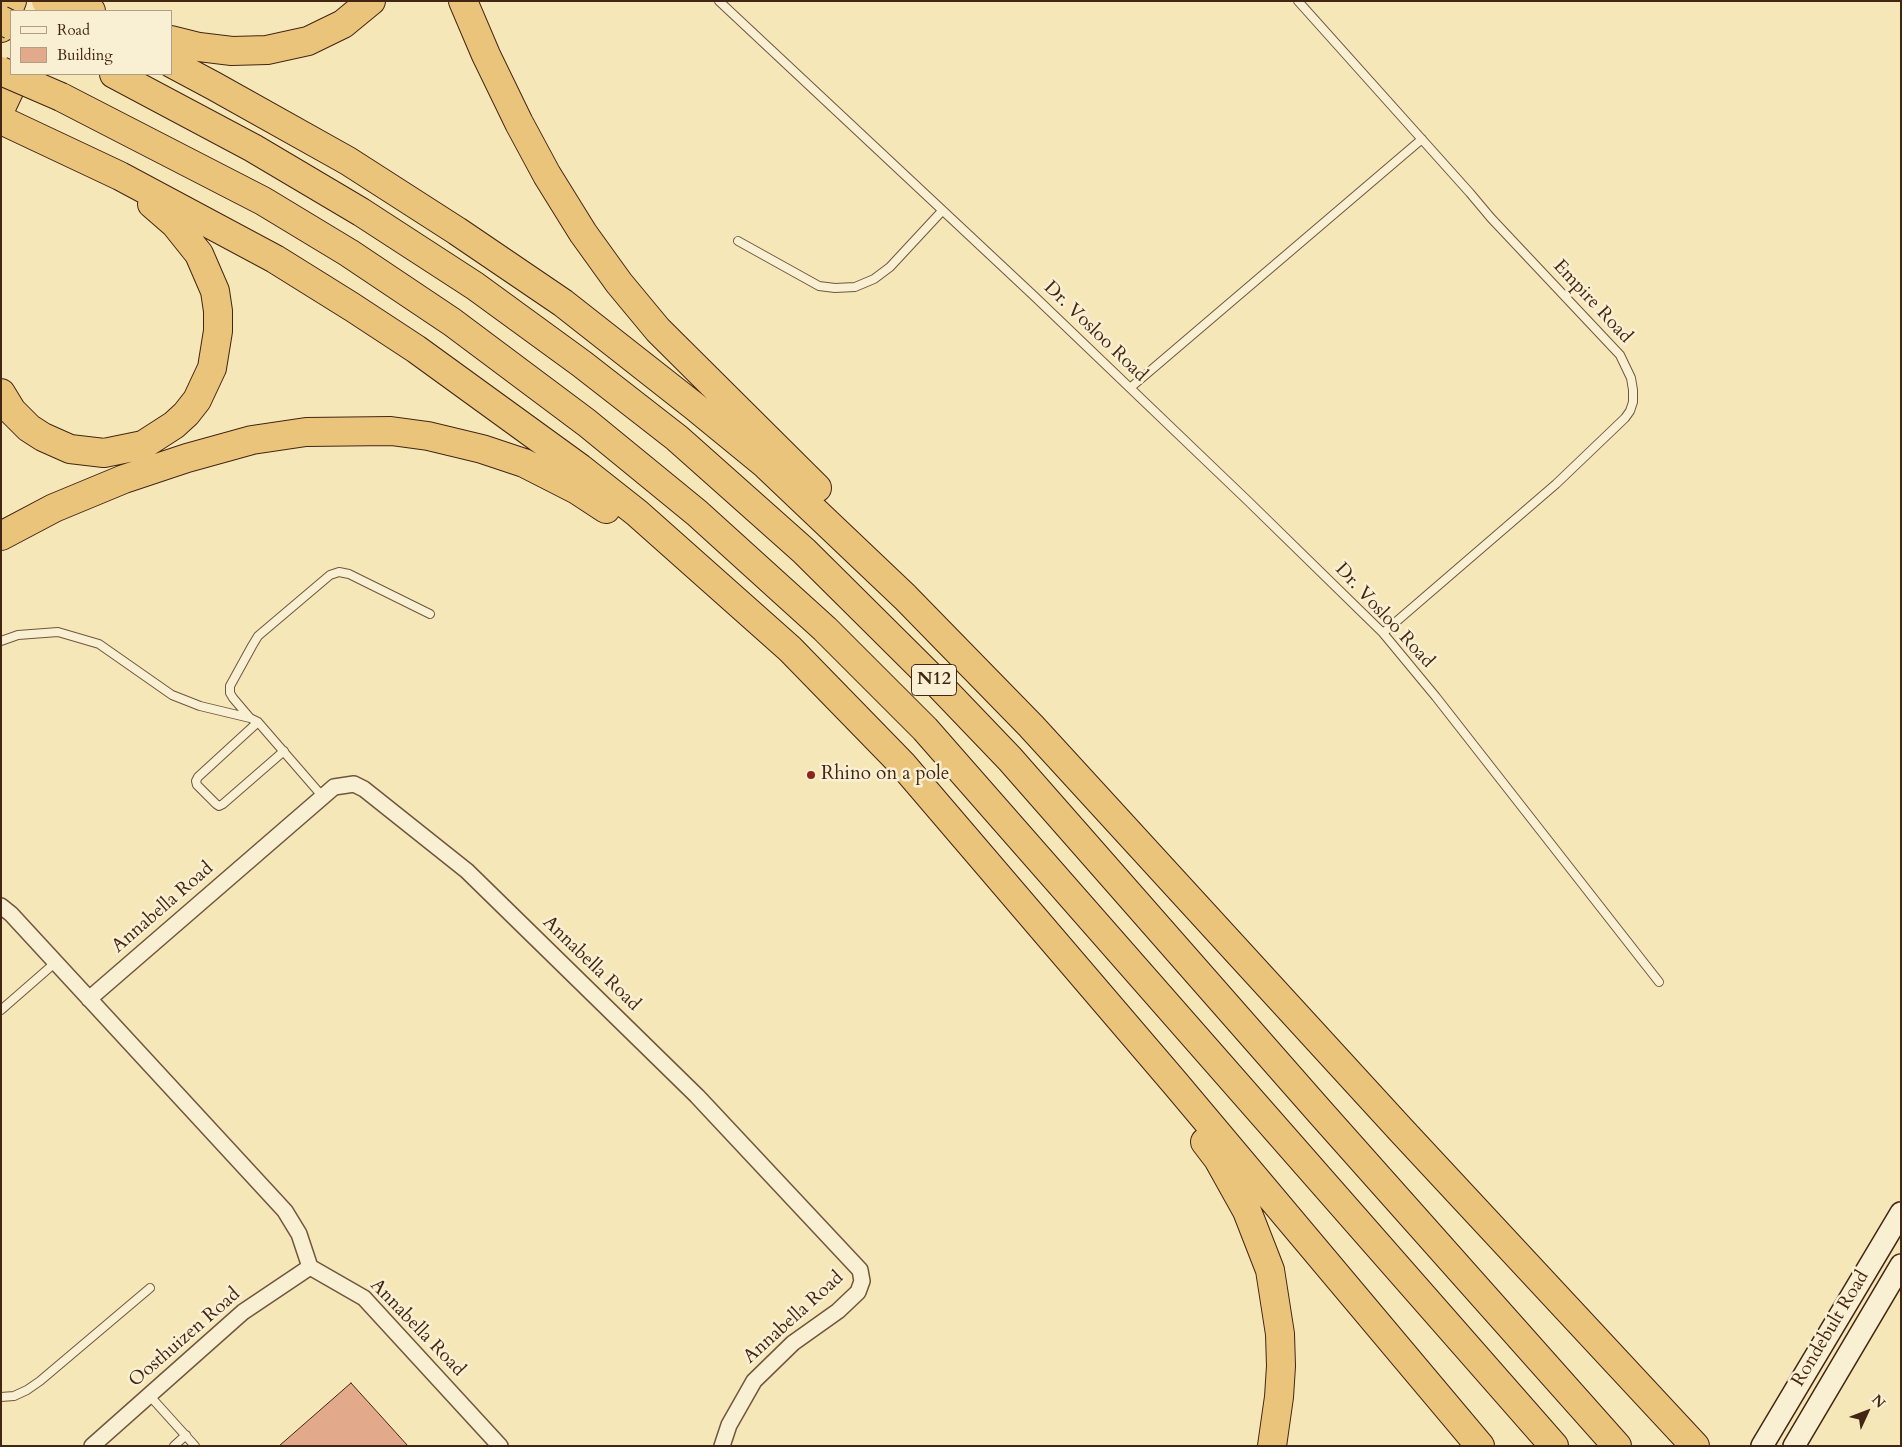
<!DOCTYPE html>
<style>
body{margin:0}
#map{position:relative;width:1902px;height:1447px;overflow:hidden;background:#f6e7b9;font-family:Cardo,serif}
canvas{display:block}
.frame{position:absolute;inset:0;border:2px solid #432513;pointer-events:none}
.legend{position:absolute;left:10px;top:10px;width:162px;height:65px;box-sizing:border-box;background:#f9efd2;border:1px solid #b09e86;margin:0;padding:6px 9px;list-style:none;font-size:15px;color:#432513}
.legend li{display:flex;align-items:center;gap:10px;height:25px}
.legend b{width:25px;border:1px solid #b09e86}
.north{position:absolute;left:1842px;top:1387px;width:50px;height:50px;-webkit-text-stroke:4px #f9efd2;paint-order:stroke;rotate:47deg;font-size:14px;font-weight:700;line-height:20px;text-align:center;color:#432513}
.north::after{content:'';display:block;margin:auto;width:18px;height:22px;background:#432513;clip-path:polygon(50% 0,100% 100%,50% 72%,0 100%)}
</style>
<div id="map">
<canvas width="1902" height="1447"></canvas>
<div class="frame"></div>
<ul class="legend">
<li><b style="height:6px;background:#f9efd2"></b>Road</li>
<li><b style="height:14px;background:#e2a98b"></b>Building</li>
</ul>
<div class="north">N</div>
</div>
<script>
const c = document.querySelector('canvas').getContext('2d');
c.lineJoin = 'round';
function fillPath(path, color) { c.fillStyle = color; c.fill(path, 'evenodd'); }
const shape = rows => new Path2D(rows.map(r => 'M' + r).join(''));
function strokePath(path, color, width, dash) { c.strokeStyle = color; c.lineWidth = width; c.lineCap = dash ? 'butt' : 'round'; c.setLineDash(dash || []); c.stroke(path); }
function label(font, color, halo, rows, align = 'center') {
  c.font = font + ' Cardo,serif'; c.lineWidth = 5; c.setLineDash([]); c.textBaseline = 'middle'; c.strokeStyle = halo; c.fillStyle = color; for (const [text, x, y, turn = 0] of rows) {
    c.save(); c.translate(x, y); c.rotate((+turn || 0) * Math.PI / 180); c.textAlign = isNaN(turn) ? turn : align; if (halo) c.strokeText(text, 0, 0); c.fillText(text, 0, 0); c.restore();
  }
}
const building = shape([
 [351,1383,408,1446,279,1446,351,1383]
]);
fillPath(building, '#e2a98b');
strokePath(building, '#432513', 1);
const lane = shape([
 [719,1,1033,295,1248,501,1383,633,1436,697,1659,982],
 [1298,1,1470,193,1491,218,1620,355,1631,378,1633,390,1633,402,1630,411,1625,418,1556,484,1383,633],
 [738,241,819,286,835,288,855,287,874,279,890,267,942,211],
 [1130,388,1422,139],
 [1,641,18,635,58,632,99,644,172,695,200,706,250,718,258,722,323,797],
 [250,718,233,698,230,693,230,686,252,646,258,636,330,575,339,572,349,574,430,614],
 [258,722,198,777,196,781,197,785,216,804,219,806,223,804,284,751],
 [1,1010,56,962],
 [149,1395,195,1446],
 [1,1397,14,1396,27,1390,40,1381,150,1288],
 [174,1446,186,1435]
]);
const street = shape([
 [1,906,11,914,285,1211,299,1234,310,1267,364,1298,500,1446],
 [89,999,334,787,354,784,364,789,467,871,697,1096,860,1270,862,1281,858,1292,838,1311,793,1343,754,1381,729,1425,722,1446],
 [92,1446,243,1312,310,1267]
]);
const secondary = shape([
 [1762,1446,1901,1213],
 [1794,1446,1901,1265]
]);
const highway = shape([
 [69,1,91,11],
 [463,1,486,55,519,123,547,175,583,233,619,283,658,330,817,488],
 [1,28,12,1],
 [171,40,199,47,232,51,267,50,308,41,343,24,371,1],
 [171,63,214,86,348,161,457,231,563,303,694,406,766,465,905,597,1031,726,1401,1130,1695,1446],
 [114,74,253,148,361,212,475,286,582,364,677,438,804,551,941,687,1010,759,1320,1112,1617,1446],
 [61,97,263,201,349,253,452,322,587,423,697,513,825,629,925,729,1554,1446],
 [1,108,17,74],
 [1,120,120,176,275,259,352,307,416,349,580,468,637,513,790,649,903,765,1175,1083,1480,1446],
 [1,393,12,411,29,428,43,437,70,449,104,453,143,445,174,425,186,414,197,400,212,368,218,331,218,311,215,291,199,254,175,224,152,204],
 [1,536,54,508,124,479,187,458,252,440,306,432,391,431,428,436,482,449,524,463,577,490,606,509],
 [1205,1142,1218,1159,1247,1211,1270,1270,1280,1334,1281,1366,1279,1397,1272,1446]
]);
strokePath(lane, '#70563c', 10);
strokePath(street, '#70563c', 18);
strokePath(secondary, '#432513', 24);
strokePath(highway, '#432513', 30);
strokePath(lane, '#f9efd2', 8);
strokePath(street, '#f9efd2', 15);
strokePath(secondary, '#f9efd2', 21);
strokePath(highway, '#ebc47c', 28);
const highwayBridge = shape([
 [46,1,67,11],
 [1,20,11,25],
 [1,71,61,97]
]);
strokePath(highwayBridge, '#432513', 30, []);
strokePath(highwayBridge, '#ebc47c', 28);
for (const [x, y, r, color] of [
 [811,775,5,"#8f2418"]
]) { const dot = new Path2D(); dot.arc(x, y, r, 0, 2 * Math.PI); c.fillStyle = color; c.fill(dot); strokePath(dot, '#f9efd2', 2); }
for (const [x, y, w] of [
 [934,680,45]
]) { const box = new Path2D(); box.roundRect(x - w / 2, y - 15.5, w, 31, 4); c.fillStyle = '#f9efd2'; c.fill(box); strokePath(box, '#432513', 1); }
label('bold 18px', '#432513', null, [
 ["N12",934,680]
]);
label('19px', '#432513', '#f9efd2', [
 ["Empire Road",1592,302,47],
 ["Dr. Vosloo Road",1095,332,44],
 ["Dr. Vosloo Road",1384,616,47],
 ["Annabella Road",163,908,-41],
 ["Annabella Road",591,964,44],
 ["Annabella Road",794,1318,-42],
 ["Annabella Road",417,1328,46],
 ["Rondebult Road",1831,1329,-59],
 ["Oosthuizen Road",185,1338,-41]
]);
label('19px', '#432513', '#f9efd2', [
 ["Rhino on a pole",821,775]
], 'left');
</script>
